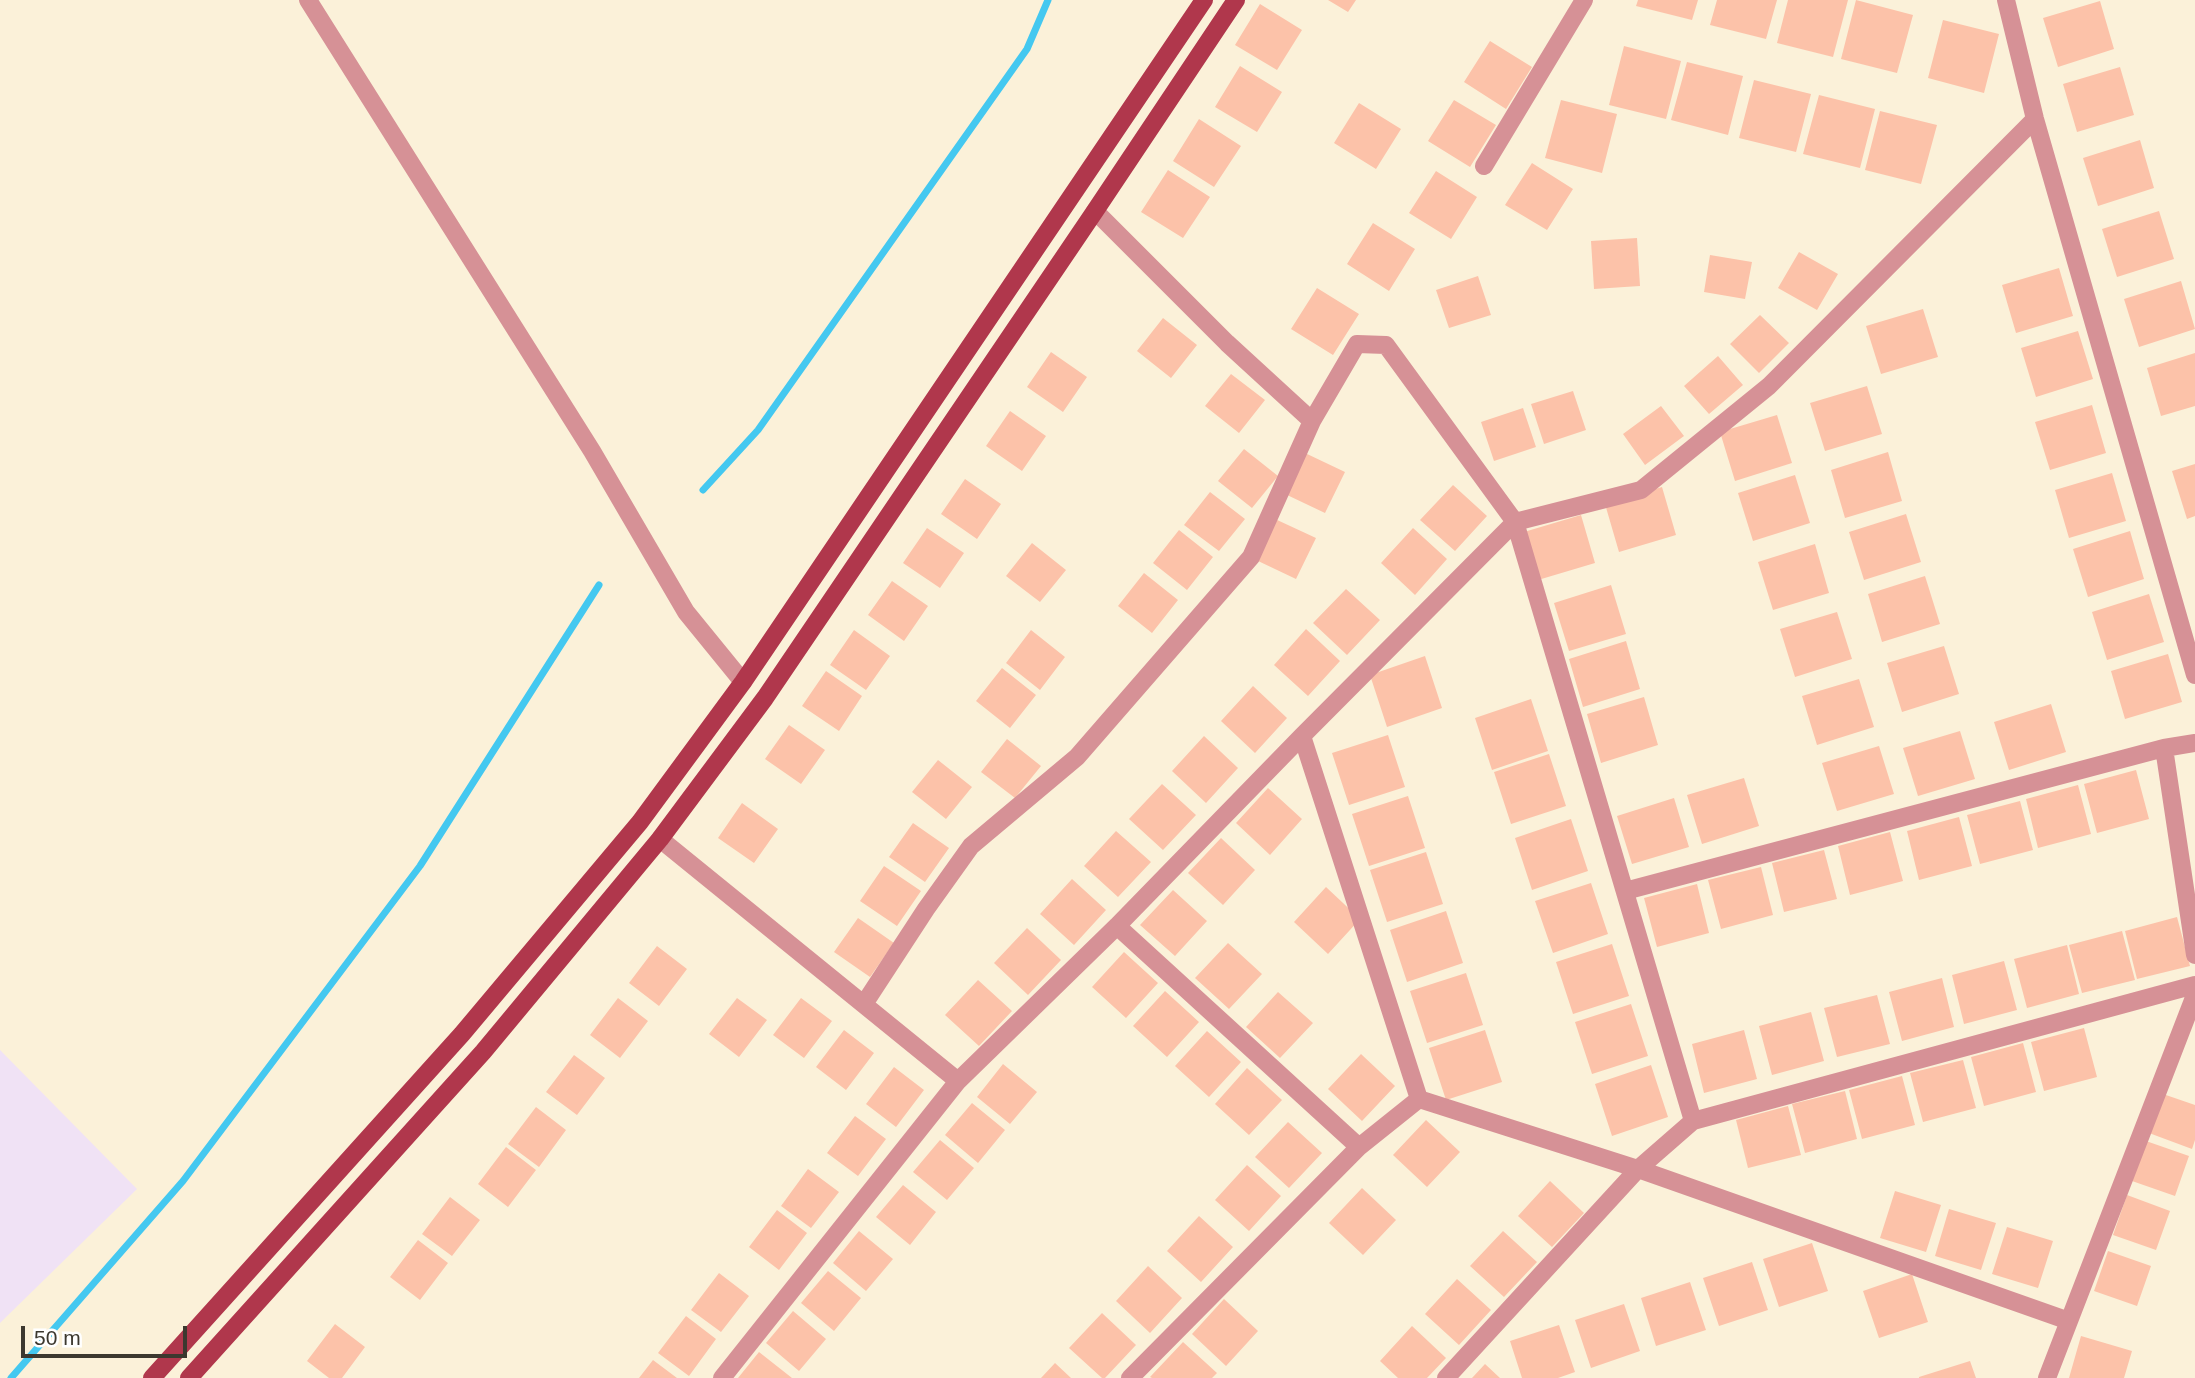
<!DOCTYPE html>
<style>
body{margin:0}
#map{position:relative;width:2195px;height:1378px;overflow:hidden;background:#fbf1d9;font-family:Helvetica,sans-serif}
canvas{display:block}
.scale{position:absolute;left:21px;top:1326px;width:166px;height:32px;box-sizing:border-box;border:4px solid #3c382f;border-top:0;padding-left:9px;font-size:21px;line-height:24px;white-space:nowrap;color:#3c382f;-webkit-text-stroke:5px #fff;paint-order:stroke}
</style>
<div id="map">
<canvas width="2195" height="1378"></canvas>
<div class="scale">50 m</div>
</div>
<script>
const c = document.querySelector('canvas').getContext('2d');
c.lineJoin = 'round';
function fillPath(path, color) { c.fillStyle = color; c.fill(path, 'evenodd'); }
const shape = rows => new Path2D(rows.map(r => 'M' + r).join(''));
function strokePath(path, color, width, dash) { c.strokeStyle = color; c.lineWidth = width; c.lineCap = dash ? 'butt' : 'round'; c.setLineDash(dash || []); c.stroke(path); }
fillPath(shape([
 [0,1050,137,1189,0,1323]
]), '#f0e2f5');
strokePath(shape([
 [703,490,758,430,1027,49,1048,0],
 [11,1378,183,1181,420,866,599,585]
]), '#44c8f0', 7);
fillPath(shape([
 [1328,0,1356,0,1348,12],
 [1638,0,1698,0,1692,20,1636,6],
 [1717,0,1777,0,1766,39,1710,25],
 [1788,0,1848,0,1833,57,1777,43],
 [1856,0,1913,15,1897,73,1841,59],
 [2100,1,2114,49,2058,67,2043,18],
 [1260,4,1302,30,1277,70,1235,45],
 [1943,20,1999,34,1984,93,1928,78],
 [1490,41,1532,67,1506,109,1464,82],
 [1624,46,1681,61,1666,119,1609,105],
 [1687,62,1743,76,1728,135,1671,120],
 [1240,66,1282,92,1257,132,1215,107],
 [2120,67,2134,115,2077,132,2063,84],
 [1754,80,1811,94,1796,152,1739,138],
 [1819,95,1875,109,1860,168,1803,154],
 [1454,100,1496,125,1470,167,1428,141],
 [1561,100,1617,114,1602,173,1545,158],
 [1359,103,1401,129,1376,169,1334,143],
 [1880,111,1937,125,1921,184,1865,170],
 [1199,119,1241,146,1214,187,1173,161],
 [2140,140,2154,188,2098,206,2083,158],
 [1532,163,1573,189,1547,230,1505,205],
 [1168,170,1210,197,1183,238,1141,212],
 [1436,171,1477,197,1451,239,1409,213],
 [2159,211,2174,259,2117,277,2102,229],
 [1373,223,1415,249,1389,291,1347,264],
 [1637,238,1640,286,1594,289,1591,241],
 [1799,252,1838,274,1817,310,1778,288],
 [1710,255,1752,262,1745,299,1704,292],
 [2059,268,2073,316,2016,333,2002,285],
 [1478,276,1491,315,1449,328,1436,290],
 [2181,281,2195,329,2139,347,2124,299],
 [1317,288,1359,314,1333,355,1291,329],
 [1923,309,1938,357,1881,374,1866,326],
 [1760,315,1789,343,1759,373,1730,344],
 [1163,318,1197,345,1171,378,1137,351],
 [2078,331,2093,379,2036,397,2021,348],
 [1051,352,1087,377,1063,412,1027,387],
 [2195,353,2195,406,2161,416,2147,368],
 [1718,356,1743,385,1709,414,1684,386],
 [1231,374,1265,400,1239,433,1205,406],
 [1867,386,1882,434,1825,451,1810,403],
 [1573,391,1586,430,1544,444,1531,404],
 [2092,405,2106,453,2050,470,2035,422],
 [1661,406,1684,436,1645,465,1623,434],
 [1523,408,1536,447,1494,461,1481,422],
 [1010,411,1046,436,1022,471,986,446],
 [1777,415,1792,463,1735,481,1720,432],
 [1244,449,1278,476,1252,508,1218,481],
 [1888,452,1902,501,1845,518,1831,470],
 [1305,453,1345,472,1325,513,1285,494],
 [2195,464,2195,516,2187,519,2172,471],
 [2112,473,2126,521,2069,538,2055,490],
 [1795,475,1810,523,1753,541,1738,493],
 [965,479,1001,504,977,539,941,514],
 [1453,485,1487,516,1455,551,1420,520],
 [1662,487,1676,535,1619,552,1605,504],
 [1210,492,1245,519,1219,551,1184,525],
 [1906,514,1921,562,1864,580,1849,532],
 [1581,515,1595,563,1538,580,1524,532],
 [1275,519,1316,538,1296,579,1256,560],
 [927,528,964,553,940,588,903,563],
 [1413,528,1447,559,1415,595,1381,563],
 [1179,530,1213,557,1187,590,1153,563],
 [2130,531,2144,579,2088,597,2073,549],
 [1032,543,1066,570,1040,602,1006,576],
 [1815,544,1829,593,1773,610,1758,562],
 [1144,573,1178,600,1152,633,1118,606],
 [1925,576,1940,624,1882,642,1868,594],
 [892,581,928,606,904,641,868,615],
 [1611,585,1626,634,1569,651,1554,603],
 [1346,589,1380,620,1347,655,1313,623],
 [2149,594,2164,642,2107,660,2092,612],
 [1837,612,1852,659,1795,677,1780,629],
 [1306,629,1340,661,1308,696,1274,665],
 [854,630,890,656,866,690,830,665],
 [1031,630,1065,657,1040,690,1006,663],
 [1626,641,1640,689,1583,707,1569,659],
 [1944,646,1959,694,1902,712,1887,663],
 [2168,654,2182,702,2125,719,2111,671],
 [1425,656,1442,708,1387,727,1370,675],
 [1002,668,1036,695,1010,728,976,701],
 [826,671,862,696,839,731,802,706],
 [1859,679,1874,727,1817,745,1802,696],
 [1253,686,1287,718,1255,753,1221,721],
 [1644,697,1658,745,1601,763,1587,714],
 [1531,699,1548,751,1492,770,1475,718],
 [2051,704,2066,752,2009,770,1994,722],
 [789,725,825,750,801,784,765,759],
 [1960,731,1975,779,1918,796,1903,748],
 [1388,735,1405,787,1349,805,1332,753],
 [1204,736,1238,768,1206,803,1172,771],
 [1007,739,1041,766,1015,798,981,772],
 [1879,746,1894,794,1837,811,1822,763],
 [1549,754,1566,806,1511,824,1494,772],
 [938,760,972,787,946,819,912,792],
 [2136,770,2149,819,2097,833,2084,784],
 [1744,778,1759,826,1702,844,1687,795],
 [1162,784,1196,815,1163,850,1129,819],
 [2078,785,2091,834,2038,848,2026,799],
 [1268,788,1302,819,1270,855,1236,823],
 [1408,796,1425,848,1369,866,1352,814],
 [1674,798,1689,847,1632,864,1617,816],
 [2020,801,2033,850,1980,864,1967,815],
 [742,803,778,829,754,863,718,838],
 [1959,817,1972,866,1919,880,1907,831],
 [1571,819,1588,871,1532,890,1515,838],
 [913,823,949,848,925,882,889,857],
 [1116,831,1151,862,1118,897,1084,866],
 [1890,832,1903,881,1850,895,1838,846],
 [1221,838,1255,870,1223,905,1188,873],
 [1824,850,1837,899,1784,912,1772,863],
 [1426,852,1443,904,1387,922,1370,870],
 [884,866,921,891,897,926,860,901],
 [1761,867,1773,915,1721,929,1708,880],
 [1072,879,1106,910,1074,945,1040,914],
 [1591,883,1608,934,1553,953,1535,901],
 [1697,884,1709,933,1657,947,1644,898],
 [1326,887,1360,919,1328,954,1294,922],
 [1173,890,1207,921,1175,956,1140,925],
 [1446,911,1463,963,1407,982,1390,930],
 [2177,917,2190,966,2137,979,2125,931],
 [858,918,894,943,870,977,834,952],
 [1027,928,1061,960,1028,995,994,963],
 [2122,931,2135,980,2082,993,2069,945],
 [1228,943,1262,974,1229,1009,1195,978],
 [1612,944,1629,996,1573,1014,1556,962],
 [2067,945,2079,994,2027,1008,2014,959],
 [657,946,687,969,659,1006,629,983],
 [1124,952,1158,983,1126,1018,1092,987],
 [2004,961,2017,1010,1964,1024,1952,975],
 [1466,973,1483,1025,1427,1043,1410,991],
 [1942,978,1954,1027,1902,1041,1889,992],
 [978,980,1012,1011,979,1046,945,1015],
 [1165,991,1199,1022,1167,1057,1133,1026],
 [1278,992,1313,1023,1280,1058,1246,1027],
 [1877,995,1890,1044,1837,1057,1824,1008],
 [618,998,648,1021,620,1058,590,1035],
 [737,998,767,1020,739,1057,709,1034],
 [801,998,832,1021,804,1058,773,1035],
 [1631,1004,1648,1056,1592,1074,1575,1022],
 [1811,1012,1824,1061,1772,1075,1759,1026],
 [2084,1028,2097,1077,2044,1091,2031,1042],
 [844,1030,874,1053,846,1090,816,1067],
 [1485,1030,1502,1082,1446,1100,1429,1048],
 [1744,1030,1757,1079,1704,1093,1692,1044],
 [1207,1031,1241,1062,1209,1097,1175,1066],
 [2023,1043,2036,1092,1984,1106,1971,1057],
 [1361,1054,1395,1086,1362,1121,1328,1089],
 [574,1055,605,1078,577,1115,546,1092],
 [1963,1060,1976,1108,1923,1122,1910,1073],
 [1003,1064,1037,1092,1010,1124,977,1097],
 [1651,1065,1668,1117,1612,1136,1595,1084],
 [894,1067,924,1090,896,1127,866,1104],
 [1247,1068,1282,1100,1249,1135,1215,1104],
 [1902,1076,1915,1125,1862,1139,1849,1090],
 [1845,1091,1857,1139,1805,1153,1792,1104],
 [2163,1094,2195,1105,2195,1140,2192,1149,2149,1133],
 [972,1103,1005,1130,978,1163,945,1135],
 [1788,1106,1801,1155,1748,1168,1736,1120],
 [536,1107,566,1130,539,1167,508,1144],
 [855,1116,886,1139,858,1176,827,1153],
 [1426,1120,1460,1152,1427,1187,1393,1155],
 [1288,1122,1322,1153,1289,1188,1255,1157],
 [940,1140,974,1168,947,1200,913,1172],
 [2146,1141,2189,1156,2175,1196,2132,1181],
 [506,1147,536,1170,508,1207,478,1184],
 [1247,1165,1281,1196,1249,1231,1215,1200],
 [808,1169,839,1192,811,1228,781,1206],
 [1550,1181,1584,1213,1552,1247,1518,1216],
 [903,1185,936,1212,910,1245,876,1217],
 [1362,1188,1396,1220,1363,1255,1329,1223],
 [1895,1191,1941,1205,1926,1252,1880,1238],
 [2127,1195,2170,1211,2156,1250,2113,1235],
 [450,1197,480,1220,452,1256,422,1234],
 [1949,1209,1996,1223,1981,1270,1935,1256],
 [777,1210,807,1233,779,1270,749,1247],
 [1199,1216,1233,1247,1201,1282,1167,1251],
 [2007,1227,2053,1241,2038,1288,1992,1274],
 [859,1231,893,1259,866,1291,833,1263],
 [1503,1231,1537,1262,1504,1297,1470,1266],
 [418,1240,448,1263,420,1300,390,1277],
 [1812,1243,1828,1291,1779,1307,1763,1259],
 [2108,1251,2151,1266,2137,1306,2094,1291],
 [1752,1262,1768,1310,1719,1326,1703,1278],
 [1148,1266,1182,1298,1150,1333,1116,1301],
 [828,1271,861,1298,834,1331,801,1303],
 [719,1273,749,1296,721,1332,691,1310],
 [1912,1274,1928,1322,1879,1338,1863,1291],
 [1457,1279,1491,1310,1459,1345,1425,1314],
 [1690,1282,1706,1330,1656,1346,1641,1298],
 [1224,1299,1258,1331,1226,1366,1192,1334],
 [1624,1304,1640,1351,1591,1368,1575,1320],
 [793,1311,826,1339,799,1371,766,1343],
 [1102,1313,1136,1345,1105,1378,1102,1378,1069,1348],
 [686,1316,716,1339,689,1376,658,1353],
 [335,1324,365,1347,342,1378,329,1378,307,1361],
 [1559,1325,1575,1372,1558,1378,1522,1378,1510,1341],
 [1412,1326,1446,1358,1427,1378,1398,1378,1380,1361],
 [2081,1336,2132,1351,2124,1378,2069,1378],
 [1183,1342,1217,1373,1212,1378,1152,1378,1150,1377],
 [759,1352,792,1378,738,1378],
 [653,1360,677,1378,639,1378],
 [1970,1361,1976,1378,1919,1378,1919,1377],
 [1055,1363,1071,1378,1041,1378],
 [1485,1364,1500,1378,1472,1378]
]), '#fcc2a9');
strokePath(shape([
 [308,0,592,451,686,612,743,682],
 [2006,0,2035,119,2195,675],
 [1484,166,1584,0],
 [1095,211,1227,343,1312,421],
 [1302,736,1419,1099],
 [2164,748,2195,955],
 [660,839,958,1081],
 [1625,891,2164,748,2195,743],
 [1117,926,1359,1147],
 [864,1004,926,909,971,846,1077,757,1251,557,1312,421,1357,344,1386,345,1515,522,1693,1121],
 [1419,1099,1638,1169,2069,1321],
 [722,1378,958,1081,1117,926,1302,736,1515,522,1641,490,1769,386,2035,119],
 [1130,1378,1359,1147,1419,1099],
 [1446,1378,1638,1169,1693,1121,2195,985],
 [2047,1378,2195,995]
]), '#d69196', 18);
strokePath(shape([
 [152,1378,462,1034,640,822,743,682,1204,0],
 [189,1378,483,1052,660,839,765,698,1095,211,1236,0]
]), '#b0374c', 18);
</script>
